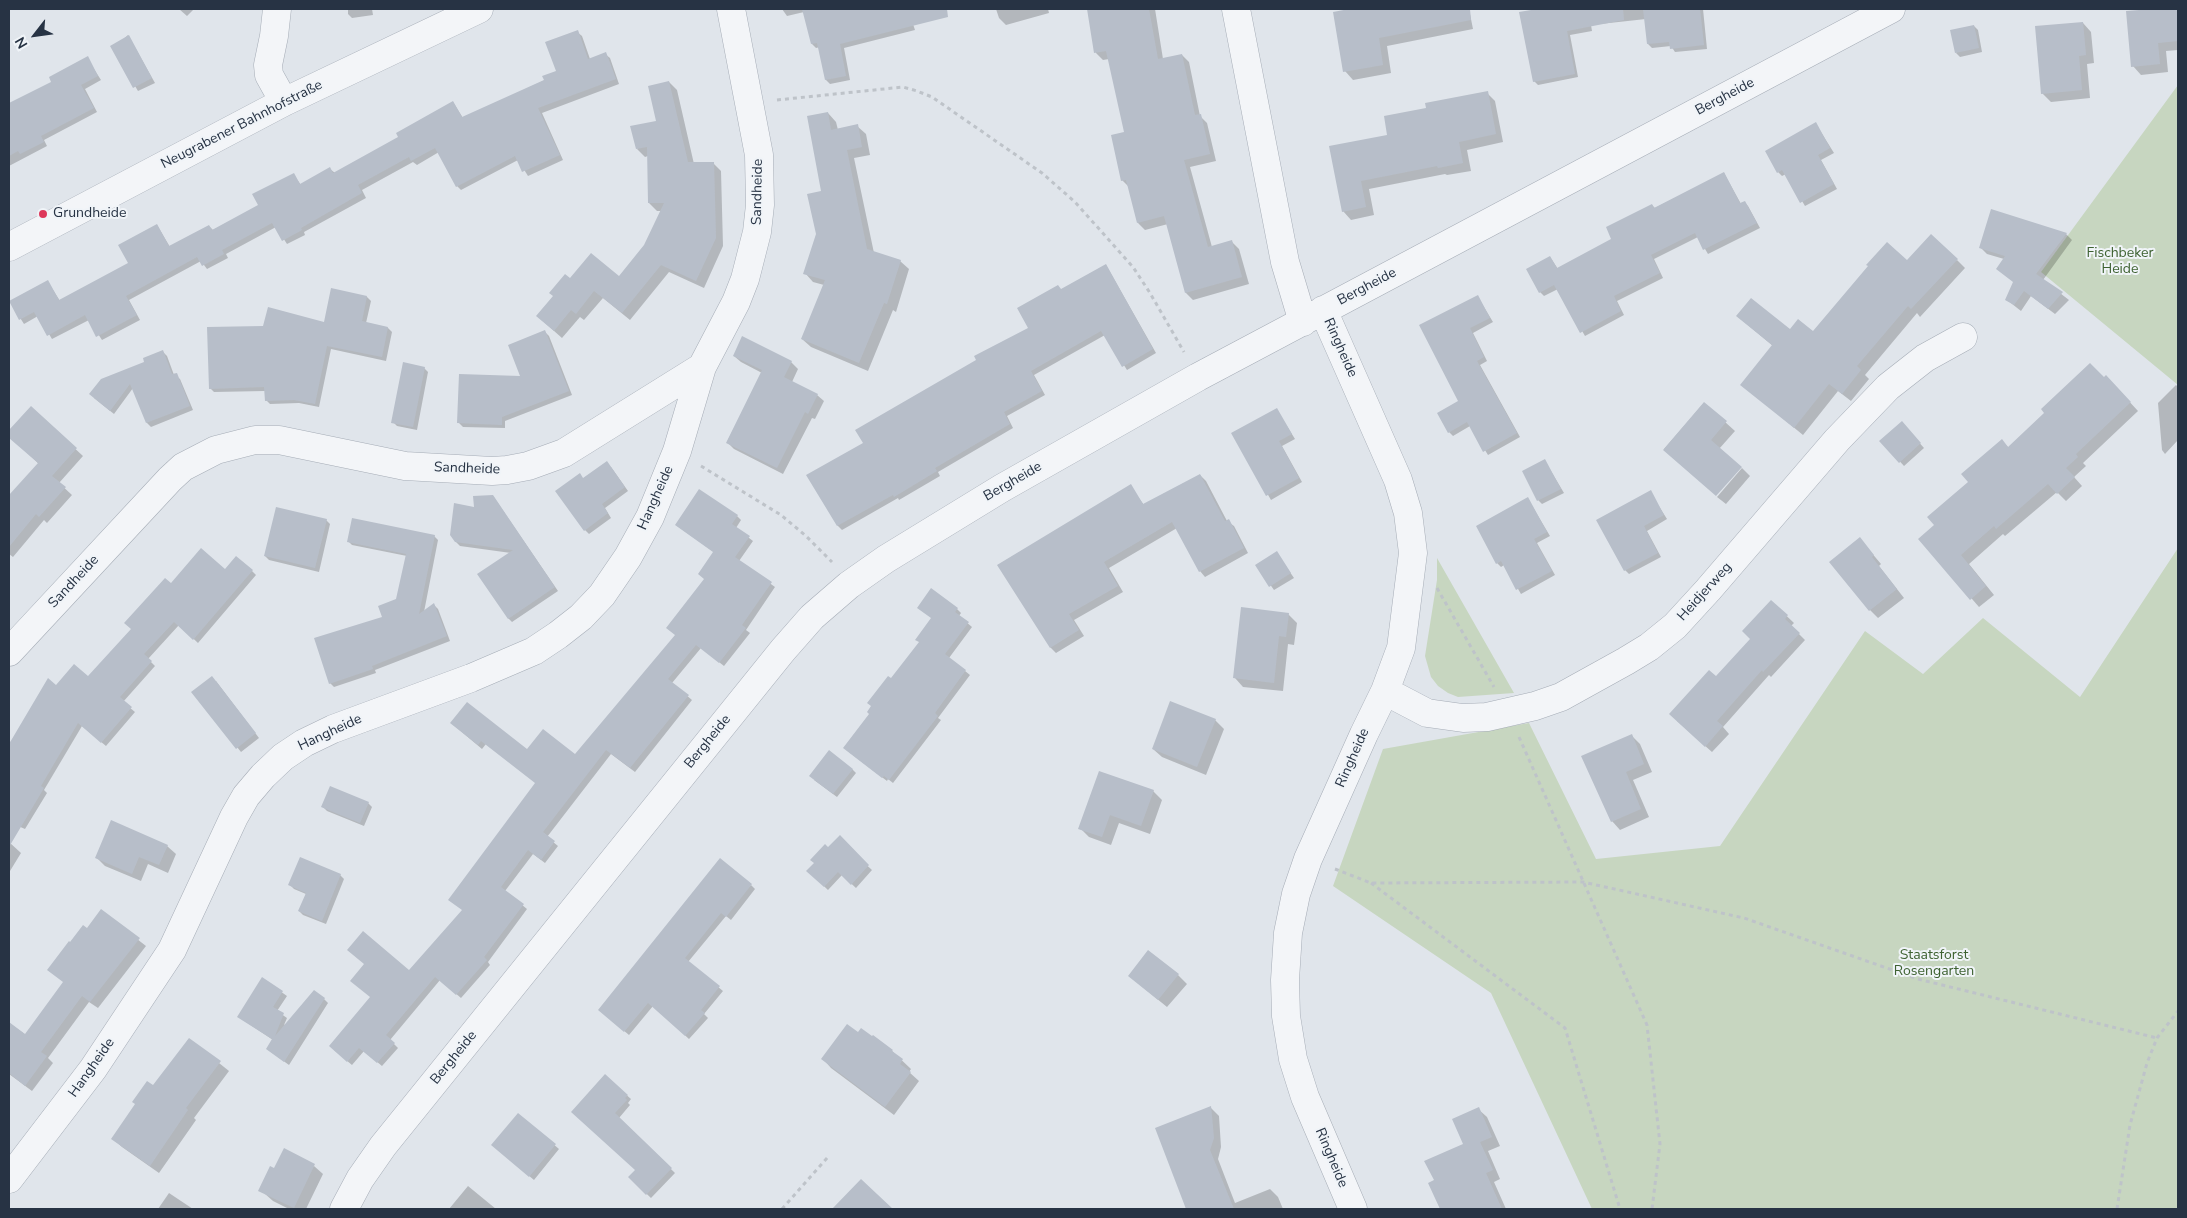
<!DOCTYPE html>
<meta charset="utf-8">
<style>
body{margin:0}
#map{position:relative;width:2187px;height:1218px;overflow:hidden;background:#e0e5eb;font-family:"Nunito Sans",sans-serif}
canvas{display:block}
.frame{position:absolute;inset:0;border:10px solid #273344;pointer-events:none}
.north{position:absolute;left:10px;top:10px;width:50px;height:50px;-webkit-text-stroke:4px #f0f4f8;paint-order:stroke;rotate:240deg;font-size:14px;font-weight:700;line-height:20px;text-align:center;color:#273344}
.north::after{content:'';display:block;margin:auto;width:18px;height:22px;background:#273344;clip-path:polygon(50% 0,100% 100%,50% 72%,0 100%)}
</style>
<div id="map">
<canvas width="2187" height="1218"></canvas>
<div class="frame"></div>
<div class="north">N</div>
</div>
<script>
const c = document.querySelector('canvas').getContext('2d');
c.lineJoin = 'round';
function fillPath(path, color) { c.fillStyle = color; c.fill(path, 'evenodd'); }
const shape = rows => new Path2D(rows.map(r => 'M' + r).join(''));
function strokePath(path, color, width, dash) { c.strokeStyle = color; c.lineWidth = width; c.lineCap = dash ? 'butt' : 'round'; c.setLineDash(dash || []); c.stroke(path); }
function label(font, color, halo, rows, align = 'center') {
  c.font = font + ' "Nunito Sans",sans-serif'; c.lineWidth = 4; c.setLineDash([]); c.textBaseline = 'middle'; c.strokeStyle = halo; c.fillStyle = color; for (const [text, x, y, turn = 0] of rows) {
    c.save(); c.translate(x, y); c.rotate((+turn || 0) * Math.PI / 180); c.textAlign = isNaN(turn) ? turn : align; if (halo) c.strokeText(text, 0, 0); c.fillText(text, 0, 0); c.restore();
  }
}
fillPath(shape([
 [2178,85,2178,385,2041,272],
 [2178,548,2178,1209,1592,1209,1491,993,1333,886,1383,749,1529,723,1596,859,1720,846,1865,631,1923,674,1983,618,2080,697],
 [1437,558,1514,693,1458,697,1448,693,1438,686,1431,677,1425,656,1437,580]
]), '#c7d6c0');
fillPath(shape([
 [179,9,194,9,187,16],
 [348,9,372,9,373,15,352,18,348,14],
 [782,9,908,9,915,30,844,48,850,80,830,84,826,80,820,47,816,48,812,44,804,12,787,16],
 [996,9,1048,9,1049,13,1006,25,999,18],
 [1088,9,1155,9,1163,59,1182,55,1189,62,1200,116,1207,123,1216,161,1190,167,1212,247,1232,242,1239,249,1249,284,1193,300,1186,293,1168,224,1145,230,1138,223,1129,187,1122,180,1126,133,1109,59,1103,60,1096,53],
 [1356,9,1469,9,1473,29,1387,46,1391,73,1353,80,1345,71,1334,13],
 [1545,9,1703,9,1707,49,1675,52,1671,46,1652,48,1648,44,1646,19,1591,25,1592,31,1570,35,1578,77,1538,85,1534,81,1521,13],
 [2165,9,2178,9,2178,50,2166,51,2168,72,2141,75,2133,66,2128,12],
 [2083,23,2091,32,2094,63,2087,64,2090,98,2051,102,2042,93],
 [1974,26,1978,30,1982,52,1960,57,1956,53],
 [577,32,582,36,590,59,605,54,610,58,619,84,542,113,563,160,528,176,518,160,461,190,457,186,439,152,417,165,413,162,362,190,366,198,304,232,305,235,287,244,276,227,226,254,228,258,207,269,201,261,129,300,140,320,102,340,89,320,52,339,38,316,24,324,10,302,48,282,60,301,130,264,157,225,170,247,209,226,213,230,260,205,293,174,301,185,330,169,335,173,400,137,453,102,463,118,545,80,558,71],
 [128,35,155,83,138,91,113,49],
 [87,58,101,80,85,89,97,112,44,140,47,146,9,166,9,105,53,83],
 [669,82,677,90,694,164,713,163,721,171,723,246,704,288,669,272,630,320,603,298,584,320,580,317,562,338,537,316,570,280,620,278,645,246,662,211,657,211,649,203,648,156,645,157,637,149,658,121],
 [1487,93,1495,101,1503,142,1467,150,1471,171,1447,175,1445,174,1369,189,1374,215,1351,220,1343,211,1330,147,1389,136,1427,109],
 [828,113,836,122,838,130,857,126,866,134,870,155,854,158,874,253,900,261,909,269,896,312,893,310,868,371,811,347,802,339,824,285,813,282,805,273,817,234,823,192],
 [1816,124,1834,153,1821,160,1837,189,1805,206,1786,174,1782,176,1778,172],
 [1724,173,1741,204,1744,202,1748,206,1760,228,1708,254,1698,237,1654,259,1663,278,1617,301,1624,315,1585,336,1558,289,1544,296,1540,292,1550,257,1558,269,1613,239,1652,205,1655,208],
 [1992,211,2066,234,2072,240,2043,280,2069,300,2055,314,2031,296,2021,311,2007,300,2014,283,2004,259,1987,254,1980,247],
 [1957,260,1965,268,1920,317,1917,313,1865,375,1869,379,1851,401,1838,391,1803,435,1742,385,1773,346,1737,316,1790,330,1813,333],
 [1106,265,1156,353,1127,370,1105,335,1034,375,1045,395,1007,416,1013,428,938,472,940,476,899,500,898,498,842,530,838,526,808,476,864,444,978,361,1029,328,1062,290],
 [332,290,367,297,371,301,366,323,388,328,392,332,386,361,331,349,319,407,299,403,270,404,266,400,265,391,214,392,210,388,325,323],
 [1478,297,1493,322,1473,333,1487,361,1480,365,1520,437,1488,455,1470,426,1453,436,1449,432,1460,401,1421,326],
 [545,332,549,336,572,395,505,421,505,428,463,427,459,423,522,377],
 [163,352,167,356,174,375,180,379,193,410,151,427,147,423,133,388,114,414,94,398],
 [734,356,791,362,798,369,792,382,817,395,824,401,815,419,812,418,783,474,734,449,727,442,762,373,741,362],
 [424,368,428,372,417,430,397,426,393,422],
 [2104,379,2114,385,2138,411,2083,463,2086,466,2074,477,2082,486,2066,501,2057,492,2005,536,2003,534,1969,564,1994,595,1979,607,1920,539,1936,525,2002,441,2009,448],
 [2176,385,2178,387,2178,440,2165,454,2162,450,2158,403],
 [1704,403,1735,431,1719,449,1664,449],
 [31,408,83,456,59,483,72,495,47,523,44,520,13,557,9,554,9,498,39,464,9,436,9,432],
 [1277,410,1295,439,1282,446,1302,482,1271,500,1233,434],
 [1902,423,1924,448,1904,466,1881,441],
 [1545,461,1564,493,1542,504,1538,500],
 [611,467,628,491,605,508,611,518,589,534,585,530,584,479],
 [1742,468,1750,476,1726,504,1717,497],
 [1200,475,1206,481,1227,521,1234,526,1248,553,1205,577,1200,571,1177,528,1109,568,1123,592,1074,620,1084,636,1056,653,1051,648,998,565,1130,486,1144,505],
 [1650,492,1667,519,1647,531,1661,557,1629,574,1625,570],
 [493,496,558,591,512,622,508,618,511,553,460,546,456,542,476,508],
 [1528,499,1550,536,1537,543,1555,575,1521,594,1504,565,1501,567,1497,563],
 [737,516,741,520,736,528,753,541,739,561,775,587,746,630,750,633,724,666,701,648,672,683,692,700,635,772,611,754,547,837,558,846,545,863,533,854,505,891,527,909,488,962,490,965,461,998,440,980,390,1040,398,1048,382,1066,364,1051,352,1065,334,1050,409,972,463,910,537,783,486,744,482,749,451,723,527,751,576,756,677,635,705,580,714,552,676,525],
 [326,520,330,524,319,572,269,560,265,556],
 [434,536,438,540,424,612,434,605,438,609,450,641,375,670,376,673,334,687,330,683,398,600,407,556,352,545,348,541],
 [1860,539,1881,564,1879,566,1904,598,1878,618,1870,610],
 [1277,553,1294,578,1274,590,1257,566],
 [225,571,252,571,256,575,198,643,179,625,148,659,155,666,123,702,135,712,106,746,82,726,44,790,47,793,25,829,9,822,9,741,11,742,56,686,88,678,171,585],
 [931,590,957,609,961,613,959,616,972,627,949,658,970,675,938,718,941,720,893,783,888,779,887,781,849,752,891,680,920,643,932,618],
 [1771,601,1794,623,1791,626,1805,640,1771,677,1769,675,1723,727,1729,734,1712,752,1677,721,1752,639],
 [1288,614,1297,623,1294,645,1288,644,1283,691,1243,687,1235,678],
 [216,681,259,738,241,752,193,692],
 [1215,720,1224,729,1206,775,1162,757,1153,749],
 [1631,735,1640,744,1652,772,1633,780,1649,817,1620,830,1612,821],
 [852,769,856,773,837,797,814,780],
 [1153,791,1162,800,1150,834,1119,823,1111,845,1089,837,1080,828],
 [368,803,372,807,364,826,327,811,323,807],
 [9,842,21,853,10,871,9,870],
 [167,846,176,854,168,873,148,864,141,881,105,866,96,857],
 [829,849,859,858,872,870,856,888,842,875,828,890,808,871],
 [340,875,344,879,326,924,303,915,299,911,306,894,294,889,290,885],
 [751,885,755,889,731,920,726,916,688,962,723,991,704,1014,708,1018,689,1039,653,1006,629,1035,603,1013],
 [101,911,146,946,98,1008,89,1002,48,1058,53,1063,32,1091,9,1074,9,1023,26,1035,64,983,88,930],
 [1178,975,1187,984,1167,1007,1129,976],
 [263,979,287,996,277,1011,287,1018,284,1025,324,999,328,1003,289,1065,267,1049,273,1040,243,1020],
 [858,1034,892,1051,911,1069,909,1072,919,1081,894,1115,831,1068,823,1059],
 [189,1039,229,1071,194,1118,196,1120,159,1173,122,1147,113,1139],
 [605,1076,631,1099,628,1103,630,1105,619,1118,675,1173,651,1198,629,1177,637,1170,577,1116],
 [1211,1108,1219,1116,1221,1147,1218,1159,1235,1203,1270,1189,1278,1197,1283,1209,1197,1209,1188,1187],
 [1478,1109,1487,1117,1500,1146,1488,1151,1500,1179,1494,1182,1506,1209,1442,1209,1440,1207],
 [518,1114,559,1149,534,1180,497,1149],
 [314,1166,323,1174,306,1209,289,1209,273,1201,264,1193],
 [861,1181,891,1209,834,1209],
 [468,1186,496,1209,449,1209],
 [169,1193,193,1209,158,1209]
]), '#0003');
fillPath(shape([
 [802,9,947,9,948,17,840,44,846,76,825,80,817,43,811,44],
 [1087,9,1149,9,1158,59,1182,54,1195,115,1201,114,1210,154,1184,160,1208,247,1232,240,1242,277,1185,293,1164,216,1137,223,1126,180,1121,181,1111,135,1124,132,1106,51,1094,53],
 [1349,9,1470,9,1471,20,1379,38,1383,65,1343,72,1333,12],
 [1537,9,1623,9,1624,20,1567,31,1575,74,1533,82,1519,12],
 [1643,9,1700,9,1704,45,1670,49,1669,42,1647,44],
 [2152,9,2178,9,2178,41,2158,43,2160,64,2131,67,2126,11],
 [2083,22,2086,55,2079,56,2082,90,2041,94,2035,26],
 [1974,25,1979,48,1955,53,1950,30],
 [578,30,588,59,606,52,616,79,538,108,560,155,522,172,515,156,456,187,435,148,411,161,409,157,358,185,362,193,301,228,302,230,282,241,272,223,222,250,224,254,202,266,197,257,126,296,137,315,96,337,85,315,47,336,34,312,19,320,9,301,48,280,59,300,128,263,118,245,157,224,169,246,209,225,212,230,258,205,252,194,294,173,300,184,330,167,333,173,398,137,396,133,453,101,462,117,544,80,542,76,556,71,545,42],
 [129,35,152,78,133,88,110,46],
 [88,56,98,76,81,85,94,108,41,136,44,142,20,154,18,151,9,156,9,103,51,82,49,77],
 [669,81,688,162,714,162,716,238,696,281,661,265,622,313,594,291,576,314,571,310,554,331,536,316,553,296,549,293,565,274,570,278,591,253,619,276,644,245,664,203,648,203,647,147,636,149,630,126,656,121,648,86],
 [1488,91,1496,134,1459,142,1463,163,1438,168,1437,166,1361,181,1366,207,1342,212,1329,146,1387,135,1384,116,1426,108,1425,103],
 [828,112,831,130,858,124,862,147,847,150,867,249,901,260,887,304,884,303,859,363,801,339,825,280,803,274,816,234,807,194,821,191,807,116],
 [1816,122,1830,148,1818,155,1834,184,1800,203,1782,170,1777,173,1765,151],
 [1724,172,1740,203,1745,201,1757,223,1703,250,1695,233,1651,255,1660,273,1614,296,1621,311,1580,333,1554,285,1539,293,1526,269,1550,256,1557,268,1611,239,1606,227,1652,204,1654,208],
 [1991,209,2067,233,2036,274,2063,292,2048,309,2024,291,2014,305,2005,300,2013,282,1996,269,2005,256,1979,248],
 [1931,234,1958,259,1911,309,1908,306,1857,366,1861,370,1842,394,1829,384,1794,428,1740,385,1772,345,1736,316,1751,298,1790,329,1798,319,1813,331,1868,266,1866,265,1887,242,1907,260],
 [1106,264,1153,349,1122,367,1101,331,1031,371,1042,391,1004,412,1010,424,935,468,937,471,894,497,893,495,837,526,806,475,863,443,855,430,976,360,974,356,1028,328,1017,308,1058,285,1061,289],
 [331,288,367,296,362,321,388,327,382,357,327,346,315,404,294,400,265,401,264,387,209,389,207,327,263,326,268,307,324,322],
 [1478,295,1490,318,1470,328,1484,357,1477,361,1517,433,1483,452,1467,422,1448,433,1437,413,1458,401,1419,325],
 [545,330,569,391,502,417,502,425,457,423,459,374,520,376,508,345],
 [742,336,792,361,784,377,818,394,808,414,805,412,777,468,726,443,762,370,733,356],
 [163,350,172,374,177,373,190,406,146,423,130,384,110,411,89,394,101,379,144,362,143,358],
 [403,362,425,367,413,427,391,423],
 [2090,363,2104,377,2106,375,2131,402,2076,454,2078,457,2066,468,2075,477,2057,494,2048,484,1996,529,1994,526,1961,555,1986,586,1970,600,1918,539,1934,525,1927,517,1968,482,1961,474,2002,439,2008,447,2044,413,2041,409],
 [1704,402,1727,421,1711,440,1742,467,1716,496,1663,450],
 [31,406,77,448,52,476,66,487,39,517,36,514,9,547,9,495,38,463,9,438,9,430],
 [1277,408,1292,434,1279,441,1299,478,1266,496,1231,433],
 [1902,421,1921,443,1899,463,1879,441],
 [1545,459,1561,489,1537,501,1522,471],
 [607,461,625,487,602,504,608,513,584,531,555,491,580,473,583,478],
 [1200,474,1225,521,1229,519,1244,548,1199,572,1172,522,1104,562,1118,586,1069,614,1079,630,1050,648,997,565,1131,484,1143,504],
 [699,489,738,515,732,524,750,536,735,557,772,582,742,625,746,628,719,663,696,645,668,679,689,695,630,768,606,750,543,832,555,841,541,860,528,850,501,887,524,904,484,957,487,960,456,995,435,977,386,1035,395,1043,377,1063,359,1048,347,1062,329,1046,370,997,350,981,364,964,347,950,363,931,409,970,462,910,448,900,535,783,481,741,478,745,450,723,467,702,527,749,543,729,575,754,675,635,666,628,704,579,698,574,713,552,675,525],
 [1651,490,1664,515,1644,526,1658,553,1624,571,1596,520],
 [493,495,555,587,508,619,477,574,513,550,455,542,450,535,454,503,474,507,473,496],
 [1528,497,1547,532,1534,539,1552,571,1516,590,1501,561,1496,564,1476,526],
 [276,507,327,519,315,568,264,556],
 [352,518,435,535,419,614,434,603,447,636,372,666,373,669,329,684,314,638,382,617,378,606,396,599,406,554,347,542],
 [1860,537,1874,555,1872,557,1897,589,1869,611,1829,562],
 [201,548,225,569,236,556,253,570,193,640,174,622,144,654,152,661,120,697,132,707,101,743,78,723,41,786,44,788,9,847,9,744,48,678,56,685,74,664,88,676,131,629,124,623,165,578,171,583],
 [1277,551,1291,573,1269,587,1255,565],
 [931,588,958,608,955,612,969,622,945,654,966,670,935,713,938,716,889,780,884,776,882,778,843,748,869,714,867,712,871,706,867,703,888,676,891,678,919,642,915,640,931,618,917,608],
 [1771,600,1788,615,1785,619,1800,633,1763,672,1762,670,1717,721,1723,726,1705,747,1669,714,1709,670,1716,676,1750,639,1742,631],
 [1241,607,1289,613,1286,637,1279,636,1274,683,1233,678],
 [212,676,256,733,236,749,191,692],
 [1170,701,1216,719,1197,767,1152,749],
 [1632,734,1644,764,1626,772,1641,809,1611,822,1581,756],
 [829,750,853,769,833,794,809,776],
 [1099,771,1154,790,1141,826,1110,815,1102,837,1078,829],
 [330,786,369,802,360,823,321,807],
 [111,820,168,845,159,865,139,857,132,874,95,858],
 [840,835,869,865,851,885,838,872,824,887,806,871,814,863,810,860,825,844,828,847],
 [300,857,341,874,322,921,298,911,306,893,288,885],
 [720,858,752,884,726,917,721,913,685,958,720,986,701,1010,705,1013,685,1036,648,1003,624,1032,598,1010],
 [101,909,140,938,90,1002,82,996,41,1052,47,1056,25,1086,9,1073,9,1022,25,1034,63,982,47,970,69,941,70,942,83,925,87,928],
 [1148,950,1179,974,1158,1000,1128,976],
 [262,977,283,991,273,1007,284,1013,275,1036,314,990,325,998,284,1062,266,1049,272,1039,237,1017],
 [847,1024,858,1032,861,1028,872,1036,873,1035,893,1050,892,1051,903,1059,900,1064,911,1072,885,1107,821,1059],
 [189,1038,221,1061,186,1108,188,1110,150,1166,111,1139,135,1104,132,1102,147,1081,153,1085],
 [605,1074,628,1095,625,1098,627,1100,615,1113,672,1168,646,1195,628,1177,635,1170,571,1112],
 [1211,1106,1214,1138,1210,1150,1234,1209,1186,1209,1155,1128],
 [1479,1107,1492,1137,1480,1142,1493,1170,1486,1173,1502,1209,1440,1209,1428,1183,1434,1180,1424,1161,1463,1144,1452,1119],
 [518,1113,556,1144,529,1177,491,1145],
 [284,1148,315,1164,294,1208,258,1191,270,1166,274,1168],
 [861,1179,893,1209,832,1209]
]), '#b7bec9');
const minor = shape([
 [277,9,274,36,268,65,269,75,284,102],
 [1236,9,1285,262,1303,322],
 [9,247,284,102,479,9],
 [1323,310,1398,480,1408,513,1413,553,1401,648,1385,691,1364,734,1308,859,1296,894,1288,933,1285,980,1286,1016,1293,1059,1305,1097,1353,1209],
 [9,652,170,479,183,467,216,450,255,440,279,440,405,466,492,471,507,470,528,466,564,453,702,367,736,302,745,279,757,232,760,205,759,155,731,9],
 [1385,691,1427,713,1463,718,1487,717,1535,706,1561,697,1626,661,1649,647,1675,626,1708,590,1837,440,1888,387,1925,358,1963,337],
 [9,1179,93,1069,172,950,234,817,246,796,263,776,283,757,304,743,333,729,471,678,534,651,558,635,581,617,602,595,628,557,650,517,677,451,702,367],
 [344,1209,360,1179,383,1146,783,650,812,617,849,585,886,559,1002,488,1198,377,1891,9]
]);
strokePath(minor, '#a5acb6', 29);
strokePath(shape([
 [777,100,903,87,917,91,932,97,1042,173,1075,202,1133,267,1150,293,1184,352],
 [701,466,781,515,806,536,832,562],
 [1437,588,1494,687],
 [1519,737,1647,1025,1660,1144,1652,1209],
 [1335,869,1371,883,1583,882,1744,918,1918,979,2157,1038],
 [1371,883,1565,1028,1620,1209],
 [782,1209,828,1157],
 [2117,1209,2130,1125,2147,1063,2157,1038,2178,1011]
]), '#bec3c9', 3, [4, 4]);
strokePath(minor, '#f3f5f8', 28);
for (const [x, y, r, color] of [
 [43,214,5,"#dd375a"]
]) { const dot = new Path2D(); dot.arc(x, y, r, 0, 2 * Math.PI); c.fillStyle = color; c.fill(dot); strokePath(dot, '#f0f4f8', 2); }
label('14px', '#273344', '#f0f4f8', [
 ["Bergheide",1725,97,-28],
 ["Neugrabener Bahnhofstraße",242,125,-27],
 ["Sandheide",758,192,-89],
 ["Bergheide",1367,287,-28],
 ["Ringheide",1340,348,66],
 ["Sandheide",467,469,2],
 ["Bergheide",1013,482,-30],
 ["Hangheide",656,498,-66],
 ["Sandheide",74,582,-47],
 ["Heidjerweg",1705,592,-48],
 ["Hangheide",330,733,-25],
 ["Bergheide",708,742,-51],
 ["Ringheide",1353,758,-66],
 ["Bergheide",454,1058,-51],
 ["Hangheide",92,1068,-55],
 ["Ringheide",1331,1158,67]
]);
label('14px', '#273344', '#f0f4f8', [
 ["Grundheide",53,214]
], 'left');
label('14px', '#3e6232', '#f0f4f8', [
 ["Fischbeker",2120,254],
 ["Heide",2120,270],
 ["Staatsforst",1934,956],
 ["Rosengarten",1934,972]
]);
</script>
